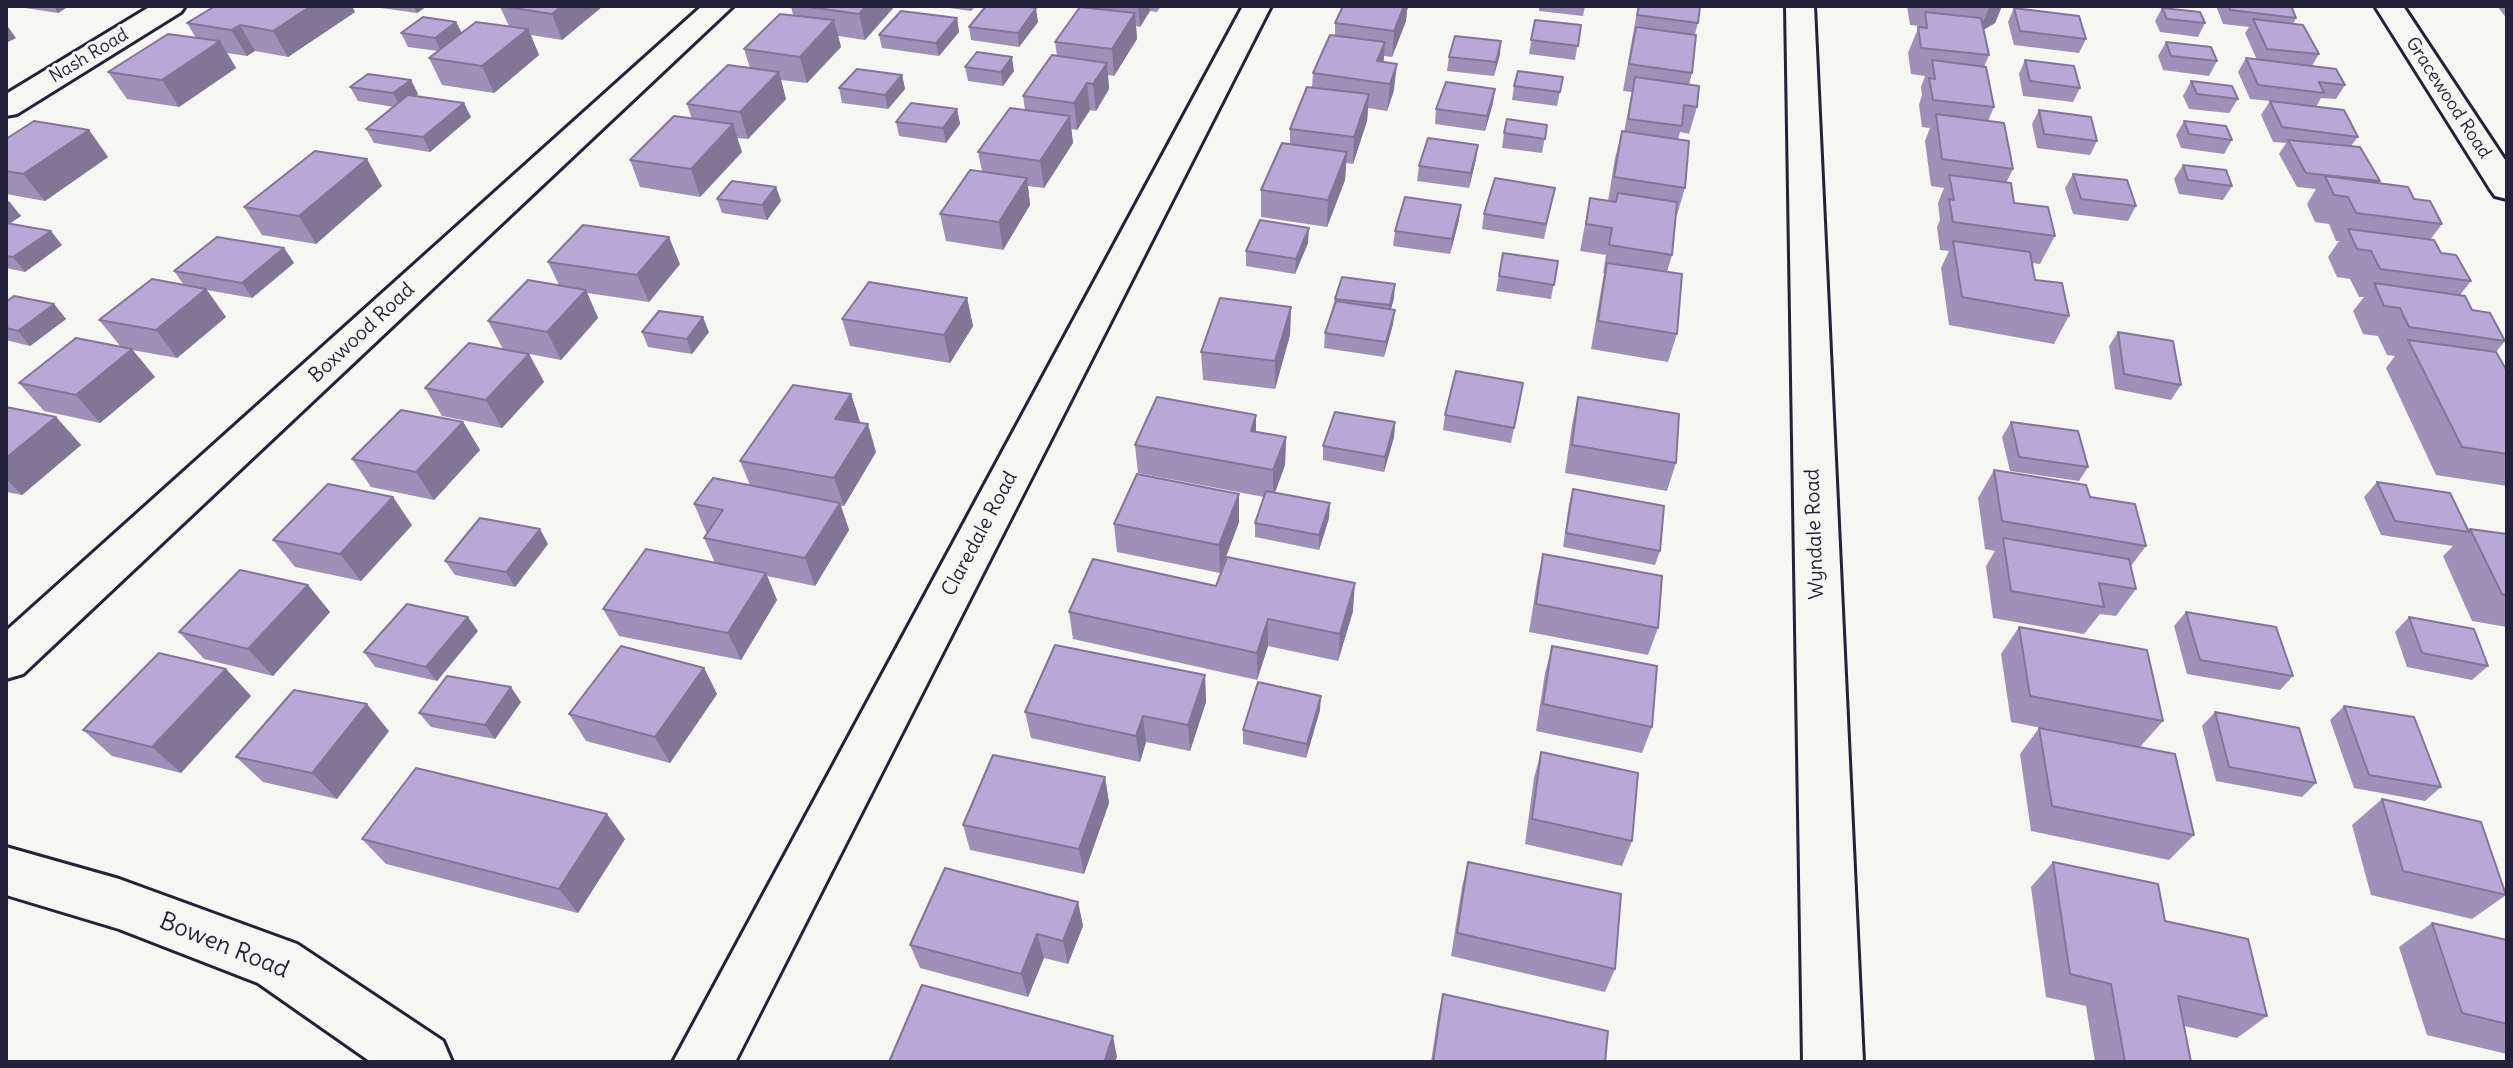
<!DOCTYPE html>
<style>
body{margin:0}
#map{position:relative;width:2513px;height:1068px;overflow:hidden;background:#f6f6f2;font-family:Delius,sans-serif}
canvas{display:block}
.frame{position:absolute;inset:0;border:8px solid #22223b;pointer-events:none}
</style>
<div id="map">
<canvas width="2513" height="1068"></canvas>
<div class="frame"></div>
</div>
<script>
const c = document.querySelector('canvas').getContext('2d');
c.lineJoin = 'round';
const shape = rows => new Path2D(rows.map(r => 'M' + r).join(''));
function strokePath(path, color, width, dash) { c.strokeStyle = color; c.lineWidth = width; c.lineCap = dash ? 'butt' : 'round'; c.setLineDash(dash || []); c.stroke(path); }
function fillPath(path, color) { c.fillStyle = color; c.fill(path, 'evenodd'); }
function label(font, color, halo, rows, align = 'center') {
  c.font = font + ' Delius,sans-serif'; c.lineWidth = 6; c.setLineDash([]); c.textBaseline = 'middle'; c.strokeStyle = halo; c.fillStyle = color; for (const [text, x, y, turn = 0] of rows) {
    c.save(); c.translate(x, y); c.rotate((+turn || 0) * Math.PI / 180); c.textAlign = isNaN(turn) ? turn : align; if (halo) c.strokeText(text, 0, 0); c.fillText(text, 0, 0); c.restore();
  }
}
const minor = shape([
 [151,6,185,6,181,12,17,114,6,116,6,94,151,6],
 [702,6,733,6,23,674,6,679,6,631,702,6],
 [1243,6,1271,6,735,1062,673,1062,1243,6],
 [1786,6,1814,6,1863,1062,1803,1062,1786,6],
 [2375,6,2403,6,2507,163,2507,199,2495,196,2490,189,2375,6],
 [6,847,119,879,297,944,443,1041,452,1062,371,1062,258,983,119,929,6,895,6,847]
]);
strokePath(minor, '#22223b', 6);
fillPath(minor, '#f6f6f2');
fillPath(shape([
 [12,6,69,6,58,13],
 [380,6,427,6,417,13,381,8],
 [603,6,562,40,531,35,539,55,494,93,442,85,429,58,438,51,408,47,401,33,456,22,462,33,509,26,500,7],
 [791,6,895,6,865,40,838,36,841,47,807,83,781,80,786,99,748,139,737,138,742,152,700,197,640,187,630,160,692,119,687,104,750,68,744,49,793,15],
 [934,6,976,6,971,11],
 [1091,6,1161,6,1157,12,1150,11,1140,27,1136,26,1137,39,1114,76,1108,75,1109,89,1096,111,1090,110,1077,130,1071,129,1073,143,1044,188,1028,186,1030,205,1003,250,946,241,940,214,982,171,978,152,1025,110,1023,96,1057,56,1055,42,1091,8],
 [1343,6,1409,6,1407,11,1406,21,1392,57,1384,56,1383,62,1394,90,1387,111,1368,108,1367,121,1353,164,1346,163,1345,180,1327,227,1261,217,1261,190,1290,144,1290,129,1312,87,1313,73,1335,36,1335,23],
 [1539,6,1585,6,1583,16,1539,11],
 [1638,6,1700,6,1698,23,1695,34,1692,73,1689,85,1697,107,1689,134,1680,132,1678,139,1685,188,1677,215,1676,215,1672,255,1667,272,1677,334,1668,362,1591,349,1604,273,1603,273,1606,255,1580,251,1590,198,1608,201,1615,158,1622,131,1624,132,1632,92,1623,91],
 [1907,6,2002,6,1995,23,1983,30,1989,55,1984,67,1994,107,1988,121,2013,169,2006,183,2014,203,2055,236,2040,264,2032,263,2035,280,2069,316,2054,344,1949,325,1941,268,1949,251,1940,250,1937,227,1940,220,1938,203,1944,188,1931,186,1925,141,1930,128,1922,127,1919,105,1922,95,1921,87,1925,76,1911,74,1908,53,1919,26,1910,25],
 [2216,6,2291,6,2296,18,2293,24,2319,54,2312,66,2345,85,2336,99,2321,98,2316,107,2358,137,2351,146,2380,181,2378,183,2414,199,2442,224,2430,240,2441,253,2471,281,2460,295,2472,310,2505,341,2496,352,2507,371,2507,486,2436,475,2386,368,2395,356,2387,355,2378,336,2363,334,2353,311,2364,297,2359,297,2350,279,2337,277,2328,257,2339,241,2336,241,2329,224,2315,222,2307,204,2316,189,2297,187,2279,154,2286,143,2273,142,2261,115,2270,101,2250,99,2238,72,2246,58,2257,60,2245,33,2249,27,2223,24],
 [2497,6,2507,6,2507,19],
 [2014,8,2086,39,2079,53,2014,45,2008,22],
 [2162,8,2205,23,2198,37,2160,32,2155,21],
 [355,12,288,57,255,51,247,56,227,53,236,68,179,107,127,99,108,72,196,38,187,23],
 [957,18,959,32,939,56,882,48,879,35],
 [1535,20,1581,25,1575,60,1529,54],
 [1038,22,1019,47,971,40,969,27],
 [1501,41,1494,76,1447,71,1449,57],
 [2166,42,2217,61,2209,76,2163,70,2158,56],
 [2025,60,2080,88,2073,102,2023,96,2019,74],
 [965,67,1014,71,1003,86,968,81],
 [902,75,905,89,888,109,842,103,839,88],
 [1563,77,1557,106,1512,100,1514,86],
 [411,80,418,94,416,96,471,117,430,152,374,143,366,129,394,107,358,101,350,87],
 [2191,81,2238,99,2229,113,2189,109,2183,96],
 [1493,103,1485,131,1435,124,1436,109],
 [957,109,960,124,946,143,899,136,896,122],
 [2039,110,2097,141,2090,155,2037,148,2032,124],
 [2184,121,2232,140,2224,154,2181,148,2176,135],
 [1547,125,1542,153,1502,148,1504,133],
 [89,130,108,157,45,201,6,194,6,139],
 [1476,159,1469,188,1417,181,1419,166],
 [2183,165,2232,186,2223,200,2179,194,2174,179],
 [2073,174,2136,206,2128,221,2073,214,2065,188],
 [382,186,316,244,262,235,244,207],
 [776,187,781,201,767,220,722,213,717,199],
 [1555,188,1544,239,1482,229,1484,214],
 [6,201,21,216,10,223,62,245,25,272,6,268],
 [1459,220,1450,254,1393,246,1395,231],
 [1308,243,1295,274,1246,266,1246,251],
 [284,248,294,263,252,298,207,290,226,317,177,358,132,350,155,377,100,423,44,411,19,383,121,347,99,320,184,285,174,271],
 [1503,253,1558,261,1551,299,1496,291],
 [548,262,680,264,649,302,587,293,598,318,561,360,503,349,488,321,559,285],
 [967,298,973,326,950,363,850,346,842,319],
 [1394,298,1391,309,1393,324,1384,357,1324,348,1325,333,1335,299],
 [6,302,54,304,66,319,30,346,6,340],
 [1291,307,1290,335,1275,389,1203,380,1201,352],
 [642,332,709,332,692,354,648,347],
 [2118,332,2181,385,2171,400,2115,389,2109,346],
 [529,354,544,382,502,428,442,416,425,388],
 [1523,383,1511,443,1443,430,1445,415],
 [851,394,860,422,876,452,844,506,841,506,849,530,815,586,767,576,777,600,741,660,619,636,603,609,715,563,704,538,708,532,706,532,694,504,750,485,740,461],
 [1578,397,1676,463,1667,491,1565,473,1572,425],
 [6,407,56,417,81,445,22,495,6,492],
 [463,422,480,450,434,500,371,487,352,459],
 [1395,422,1394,437,1384,472,1323,460,1323,446],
 [2011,422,2088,467,2079,481,2010,471,2002,437],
 [1256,432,1286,437,1285,465,1275,492,1329,518,1319,550,1255,537,1255,523,1264,497,1138,473,1135,445],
 [1994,470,2090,497,2146,546,2131,566,2136,589,2116,616,2100,614,2084,634,1993,618,1986,566,1995,551,1985,549,1978,498],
 [2377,482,2469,530,2470,529,2507,534,2507,627,2472,621,2443,556,2453,546,2381,535,2364,497],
 [1573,489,1660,551,1655,565,1563,547,1569,504],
 [1239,522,1220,573,1117,552,1114,524],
 [412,525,361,581,295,567,273,540],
 [548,544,515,587,455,575,445,561],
 [1543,554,1658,628,1648,655,1529,632,1537,581],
 [308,585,330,612,273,676,204,659,179,632],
 [1216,586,1353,611,1338,661,1268,646,1257,680,1073,639,1069,612],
 [2186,612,2293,676,2280,690,2187,674,2174,626],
 [2409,617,2488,666,2472,680,2407,667,2395,632],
 [2019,627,2163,721,2140,747,2194,835,2169,860,2031,831,2020,754,2039,728,2130,745,2011,722,2001,654],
 [478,631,437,681,375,667,364,652],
 [1552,646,1652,727,1642,753,1536,731,1545,673],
 [704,668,717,694,670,763,586,741,569,714],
 [226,669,251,696,181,773,112,756,83,730],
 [1205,675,1206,702,1190,751,1146,742,1140,762,1031,738,1025,712],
 [521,702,495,739,431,727,419,713],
 [2344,706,2441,787,2425,801,2354,788,2330,720],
 [1320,710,1306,758,1243,744,1243,730],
 [2215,712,2316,783,2302,797,2216,781,2202,726],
 [389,731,337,799,263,782,236,757],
 [1541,752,1632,841,1622,866,1525,844,1534,778],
 [1105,777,1109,803,1084,874,970,850,963,825],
 [2382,799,2506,895,2472,919,2371,895,2352,825],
 [362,839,625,839,578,913,386,864],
 [1468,862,1615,969,1605,992,1451,956,1462,887],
 [2053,862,2165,921,2267,1016,2237,1038,2184,1026,2191,1062,2095,1062,2086,1006,2046,997,2031,887],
 [1078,902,1083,926,1068,964,1044,958,1028,997,920,968,910,945],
 [2432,923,2507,940,2507,1054,2427,1035,2399,947],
 [1443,994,1605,1062,1431,1062,1438,1016]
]), '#a090b9');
fillPath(shape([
 [54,6,69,6,58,13],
 [311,6,352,6,355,12,288,57,273,31],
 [414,6,427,6,417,13],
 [562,6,603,6,562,40,552,14],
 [866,6,895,6,865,40,859,14],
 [1138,6,1149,6,1150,11,1140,27],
 [1404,6,1407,6,1406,21,1392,57,1394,31],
 [1990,6,2002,6,1995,23,1978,33],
 [1036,8,1038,22,1019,47,1018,33],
 [1135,13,1137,39,1114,76,1112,49],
 [957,18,959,32,939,56,936,43],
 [834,20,841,47,807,83,800,57],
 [456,22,463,36,441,52,435,38],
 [6,24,16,38,6,43],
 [240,25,255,51,247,56,231,30],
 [528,29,539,55,494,93,482,66],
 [220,41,236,68,179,107,162,80],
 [1501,41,1500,55,1494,76,1496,62],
 [1385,42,1383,69,1377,61],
 [1012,57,1014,71,1003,86,1001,72],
 [1107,63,1109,89,1096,111,1093,84],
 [1397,64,1394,90,1387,111,1390,84],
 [779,72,786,99,748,139,740,112],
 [902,75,905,89,888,109,885,95],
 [411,80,418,94,401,108,393,93],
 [1087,83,1090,110,1077,130,1074,103],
 [1495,89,1493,103,1485,131,1487,116],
 [1369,94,1367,121,1353,164,1354,137],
 [464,103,471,117,430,152,423,137],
 [957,109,960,124,946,143,943,128],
 [1070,116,1073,143,1044,188,1040,161],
 [733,124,742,152,700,197,691,169],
 [89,130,108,157,45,201,23,174],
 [1478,145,1476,159,1469,188,1471,173],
 [1347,152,1345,180,1327,227,1328,200],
 [367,159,382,186,316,244,299,216],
 [1027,178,1030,205,1003,250,999,222],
 [776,187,781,201,767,220,762,205],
 [9,201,21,216,6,226,6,203],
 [1461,205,1459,220,1450,254,1452,239],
 [1309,228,1308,243,1295,274,1296,259],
 [51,231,62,245,25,272,13,257],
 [669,237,680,264,649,302,637,275],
 [284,248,294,263,252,298,242,283],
 [1395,284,1394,298,1388,320,1390,305],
 [206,289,226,317,177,358,156,330],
 [586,290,598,318,561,360,547,332],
 [967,298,973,326,950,363,944,335],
 [54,304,66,319,30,346,18,331],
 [1291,307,1290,335,1275,389,1275,361],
 [1395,310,1393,324,1384,357,1386,342],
 [703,317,709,332,692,354,687,339],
 [132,349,155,377,100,423,76,395],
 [529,354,544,382,502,428,486,400],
 [851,394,860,422,835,419],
 [1256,415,1256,443,1251,431],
 [56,417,81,445,22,495,6,479,6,458],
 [463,422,480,450,434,500,416,472],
 [1395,422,1394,437,1384,472,1385,457],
 [868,424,876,452,844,506,834,478],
 [1286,437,1285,465,1273,498,1273,470],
 [1239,494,1239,522,1220,573,1219,545],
 [393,497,412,525,361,581,340,554],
 [840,503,849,530,815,586,805,558],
 [1330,503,1329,518,1319,550,1319,535],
 [540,529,548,544,515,587,506,572],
 [766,573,777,600,741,660,728,633],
 [1355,583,1353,611,1338,661,1340,634],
 [308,585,330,612,273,676,248,649],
 [468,617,478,631,437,681,426,667],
 [1268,619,1268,646,1257,680,1257,653],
 [704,668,717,694,670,763,655,737],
 [226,669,251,696,181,773,152,747],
 [1205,675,1206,702,1190,751,1188,725],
 [511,687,521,702,495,739,485,725],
 [1321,696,1320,710,1306,758,1307,744],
 [367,704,389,731,337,799,312,773],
 [1143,716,1146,742,1140,762,1136,736],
 [1105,777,1109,803,1084,874,1079,849],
 [607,814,625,839,578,913,559,889],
 [1078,902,1083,926,1068,964,1063,941],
 [1037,934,1044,958,1028,997,1021,974],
 [1113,1036,1117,1057,1115,1062,1104,1062]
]), '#827596');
const building = shape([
 [215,6,311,6,273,31,240,25,231,30,187,23,215,6],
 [501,6,562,6,552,14,501,6],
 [802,6,866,6,859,14,802,6],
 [986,6,1021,6,1036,8,1018,33,969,27,986,6],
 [1343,6,1404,6,1394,31,1335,23,1343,6],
 [1639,6,1700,6,1698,23,1637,15,1639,6],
 [2229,6,2291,6,2296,18,2230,10,2229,6],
 [1080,7,1135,13,1112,49,1055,42,1080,7],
 [2014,8,2079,16,2086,39,2020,31,2014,8],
 [2162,8,2200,12,2205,23,2167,19,2162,8],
 [901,11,957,18,936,43,879,35,901,11],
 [1925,12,1981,18,1989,55,1921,48,1918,27,1927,28,1925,12],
 [780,14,834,20,800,57,744,49,780,14],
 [423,17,456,22,435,38,401,33,423,17],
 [2253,19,2303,25,2319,54,2267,49,2253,19],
 [1535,20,1581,25,1578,46,1531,40,1535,20],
 [476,22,528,29,482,66,429,58,476,22],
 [1636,27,1696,35,1692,73,1629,64,1636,27],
 [168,34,220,41,162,80,108,72,168,34],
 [1330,35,1385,42,1377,61,1397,64,1390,84,1313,73,1330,35],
 [1455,36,1501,41,1496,62,1449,57,1455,36],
 [2166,42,2211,47,2217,61,2171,56,2166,42],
 [977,52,1012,57,1001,72,965,67,977,52],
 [1052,55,1107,63,1093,84,1087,83,1074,103,1023,96,1052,55],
 [2246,58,2336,69,2345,85,2319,82,2324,93,2258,85,2246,58],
 [1932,60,1986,67,1994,107,1933,100,1929,78,1935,79,1932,60],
 [2025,60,2074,66,2080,88,2030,81,2025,60],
 [728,65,779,72,740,112,687,104,728,65],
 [857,69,902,75,885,95,839,88,857,69],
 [1518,71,1563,77,1560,92,1514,86,1518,71],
 [368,74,411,80,393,93,350,87,368,74],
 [1635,77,1699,86,1697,107,1684,105,1682,126,1628,119,1635,77],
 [2191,81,2232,86,2238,99,2197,94,2191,81],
 [1446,82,1495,89,1487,116,1436,109,1446,82],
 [1307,87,1369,94,1354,137,1290,129,1307,87],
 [408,95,464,103,423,137,366,129,408,95],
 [2270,101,2344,110,2358,137,2282,127,2270,101],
 [911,103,957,109,943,128,896,122,911,103],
 [1010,108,1070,116,1040,161,978,152,1010,108],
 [2039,110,2091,117,2097,141,2044,134,2039,110],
 [1936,114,2004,123,2013,169,1942,159,1936,114],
 [674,116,733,124,691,169,630,160,674,116],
 [1507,119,1547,125,1545,139,1504,133,1507,119],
 [34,121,89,130,23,174,6,171,6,139,34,121],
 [2184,121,2226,126,2232,140,2189,134,2184,121],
 [1622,131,1689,141,1685,188,1614,177,1622,131],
 [1428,138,1478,145,1471,173,1419,166,1428,138],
 [2288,140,2360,147,2380,181,2306,173,2288,140],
 [1282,143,1347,152,1328,200,1261,190,1282,143],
 [315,151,367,159,299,216,244,207,315,151],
 [2183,165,2226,170,2232,186,2188,180,2183,165],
 [970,170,1027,178,999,222,940,214,970,170],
 [2073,174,2127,180,2136,206,2081,199,2073,174],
 [1949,175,2011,183,2014,203,2048,207,2055,236,1953,222,1949,199,1954,200,1949,175],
 [2325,176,2408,187,2414,199,2430,201,2442,224,2356,213,2348,197,2334,195,2325,176],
 [1495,178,1555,188,1546,224,1484,214,1495,178],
 [732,181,776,187,762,205,717,199,732,181],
 [1618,193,1677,202,1672,255,1609,245,1612,228,1586,224,1590,198,1616,202,1618,193],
 [1405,197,1461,205,1452,239,1395,231,1405,197],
 [1260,220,1309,228,1296,259,1246,251,1260,220],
 [6,223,51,231,13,257,6,256,6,223],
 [583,225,669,237,637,275,548,262,583,225],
 [2348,229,2434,240,2441,253,2456,255,2471,281,2380,269,2371,251,2357,249,2348,229],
 [217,237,284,248,242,283,174,271,217,237],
 [1953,241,2030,252,2035,280,2062,283,2069,316,1962,297,1953,241],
 [1503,253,1558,261,1554,285,1499,276,1503,253],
 [1607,263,1682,274,1677,334,1598,321,1607,263],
 [1342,277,1395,284,1390,305,1335,299,1342,277],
 [152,279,206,289,156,330,99,320,152,279],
 [528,280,586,290,547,332,488,321,528,280],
 [869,282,967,298,944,335,842,319,869,282],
 [2374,283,2465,296,2472,310,2490,313,2505,341,2409,327,2400,308,2384,306,2374,283],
 [14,296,54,304,18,331,6,328,6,302,14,296],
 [1220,298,1291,307,1275,361,1201,352,1220,298],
 [1336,301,1395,310,1386,342,1325,333,1336,301],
 [659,311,703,317,687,339,642,332,659,311],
 [2118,332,2173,341,2181,385,2124,374,2118,332],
 [76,338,132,349,76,395,19,383,76,338],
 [2408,340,2496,352,2507,371,2507,454,2462,447,2408,340],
 [469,343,529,354,486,400,425,388,469,343],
 [1456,371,1523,383,1514,428,1445,415,1456,371],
 [793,385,851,394,835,419,868,424,834,478,740,461,793,385],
 [1157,397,1256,415,1251,431,1286,437,1273,470,1135,445,1157,397],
 [1578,397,1679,414,1676,463,1572,445,1578,397],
 [6,407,56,417,6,458,6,407],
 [401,410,463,422,416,472,352,459,401,410],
 [1335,412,1395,422,1385,457,1323,446,1335,412],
 [2011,422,2078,431,2088,467,2019,457,2011,422],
 [1994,470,2086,485,2090,497,2135,504,2146,546,2002,521,1994,470],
 [1137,474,1239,494,1219,545,1114,524,1137,474],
 [713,478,840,503,805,558,704,538,723,510,694,504,713,478],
 [2377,482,2450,493,2469,532,2395,521,2377,482],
 [328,484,393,497,340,554,273,540,328,484],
 [1573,489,1664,506,1660,551,1566,533,1573,489],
 [1266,491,1330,503,1319,535,1255,523,1266,491],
 [480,518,540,529,506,572,445,561,480,518],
 [2470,529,2507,534,2507,595,2502,594,2470,529],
 [2003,538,2129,559,2136,589,2099,583,2104,607,2011,591,2003,538],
 [646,549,766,573,728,633,603,609,646,549],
 [1543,554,1662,576,1658,628,1536,604,1543,554],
 [1227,557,1355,583,1340,634,1268,619,1257,653,1069,612,1093,559,1216,586,1227,557],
 [240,570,308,585,248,649,179,632,240,570],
 [407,604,468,617,426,667,364,652,407,604],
 [2186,612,2276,627,2293,676,2200,660,2186,612],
 [2409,617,2474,629,2488,666,2422,653,2409,617],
 [2019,627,2147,650,2163,721,2030,696,2019,627],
 [1055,645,1205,675,1188,725,1143,716,1136,736,1025,712,1055,645],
 [621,646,704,668,655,737,569,714,621,646],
 [1552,646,1657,666,1652,727,1543,704,1552,646],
 [159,653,226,669,152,747,83,730,159,653],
 [447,676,511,687,485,725,419,713,447,676],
 [1258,682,1321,696,1307,744,1243,730,1258,682],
 [294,690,367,704,312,773,236,757,294,690],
 [2344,706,2414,717,2441,787,2369,775,2344,706],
 [2215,712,2299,728,2316,783,2229,767,2215,712],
 [2039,728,2175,754,2194,835,2052,806,2039,728],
 [1541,752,1638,773,1632,841,1532,819,1541,752],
 [993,755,1105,777,1079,849,963,825,993,755],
 [416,768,607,814,559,889,362,839,416,768],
 [2382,799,2481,822,2506,895,2403,871,2382,799],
 [1468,862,1621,894,1615,969,1457,933,1468,862],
 [2053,862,2158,884,2165,921,2248,939,2267,1016,2178,996,2191,1062,2125,1062,2111,984,2070,974,2053,862],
 [945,868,1078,902,1063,941,1037,934,1021,974,910,945,945,868],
 [2432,923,2507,940,2507,1024,2462,1013,2432,923],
 [922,985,1113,1036,1104,1062,889,1062,922,985],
 [1443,994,1608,1031,1605,1062,1433,1062,1443,994]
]);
fillPath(building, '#baa7d7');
strokePath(building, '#827596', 2);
label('18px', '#22223b', '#f6f6f2', [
 ["Nash Road",89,56,-31],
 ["Gracewood Road",2448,98,57]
]);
label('20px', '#22223b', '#f6f6f2', [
 ["Boxwood Road",362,333,-43],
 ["Claredale Road",980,534,-62],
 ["Wyndale Road",1815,534,-92]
]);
label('24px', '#22223b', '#f6f6f2', [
 ["Bowen Road",224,946,22]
]);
</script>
